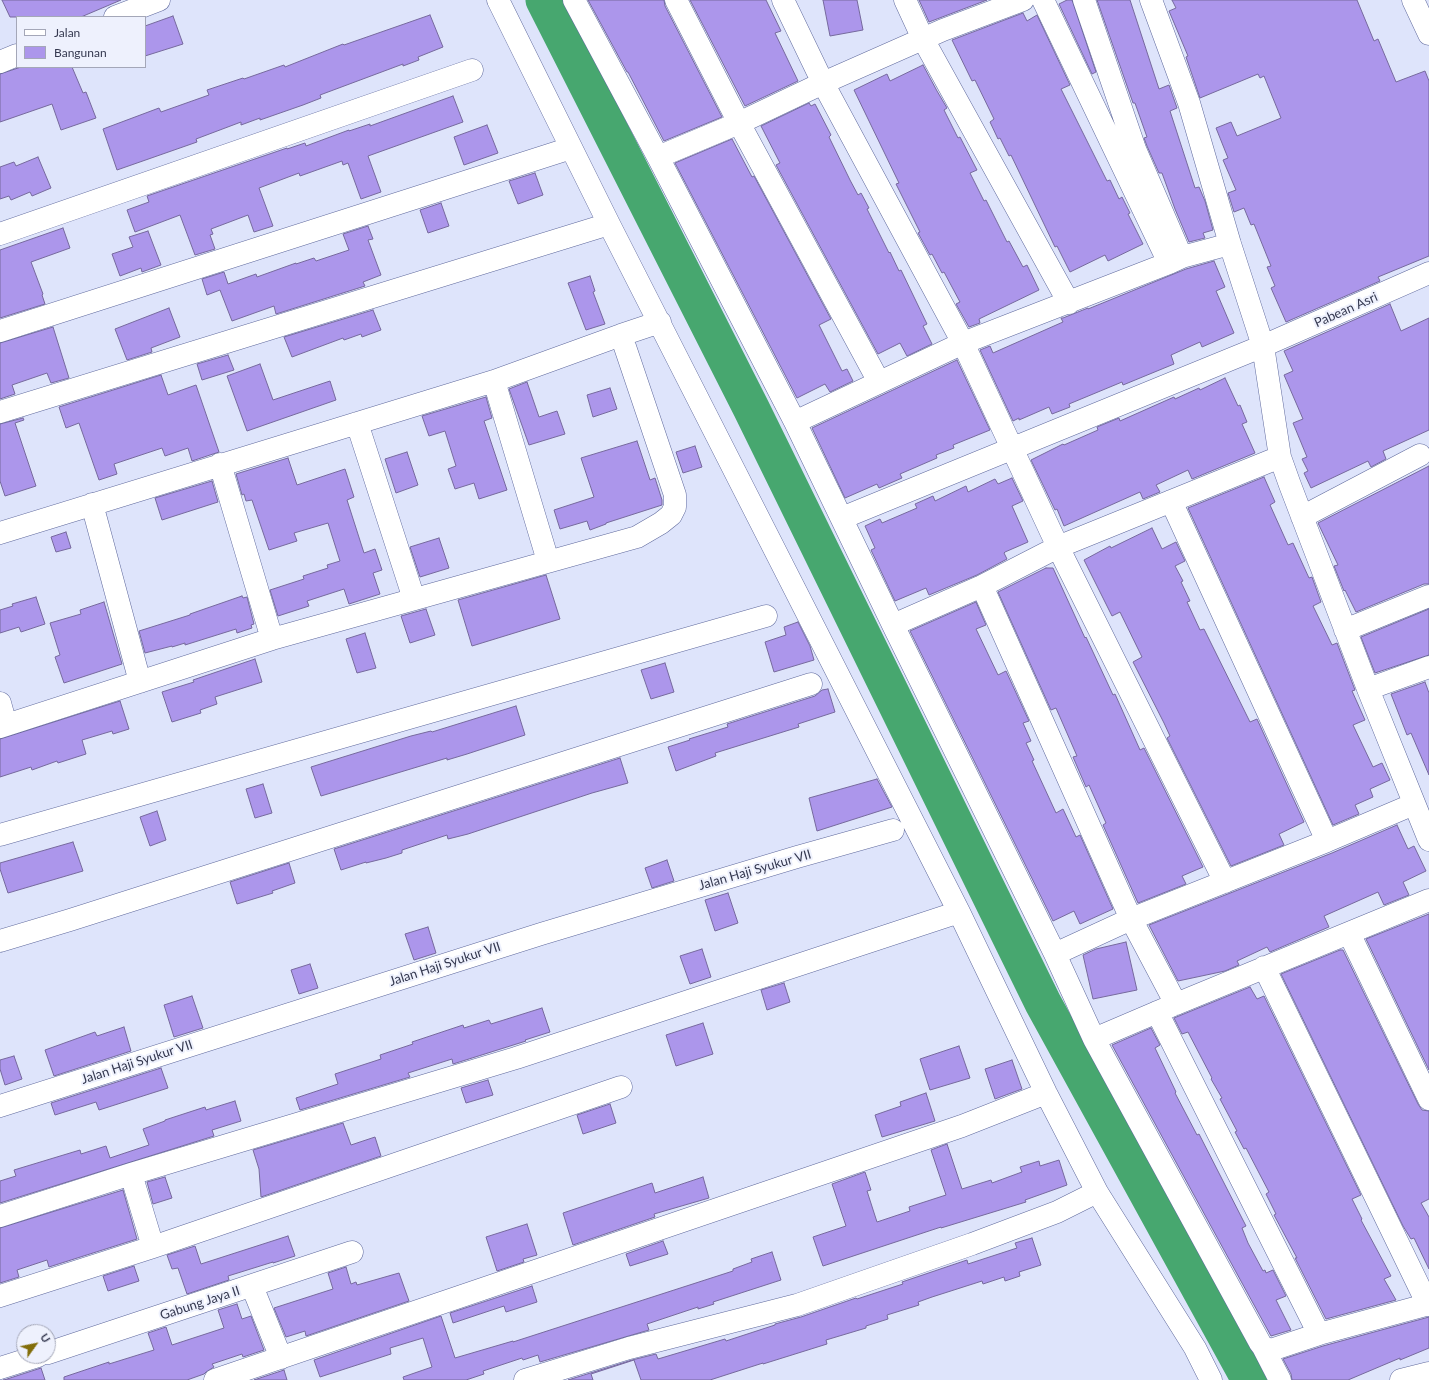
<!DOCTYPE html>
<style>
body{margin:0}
#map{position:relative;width:1429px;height:1380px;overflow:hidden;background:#dee4fb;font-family:Lato,sans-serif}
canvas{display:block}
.legend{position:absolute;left:16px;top:16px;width:130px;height:52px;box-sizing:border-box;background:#eef1fd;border:1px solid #a4a7b8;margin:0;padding:5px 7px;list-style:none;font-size:12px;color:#353950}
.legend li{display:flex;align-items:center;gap:8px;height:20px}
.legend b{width:20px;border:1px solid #a4a7b8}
.north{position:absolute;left:16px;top:1324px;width:40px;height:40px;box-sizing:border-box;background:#eef1fd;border:1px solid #a4a7b8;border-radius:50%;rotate:57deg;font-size:11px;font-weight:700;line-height:16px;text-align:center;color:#353950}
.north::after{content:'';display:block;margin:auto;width:14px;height:18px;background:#826d09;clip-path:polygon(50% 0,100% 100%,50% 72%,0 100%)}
</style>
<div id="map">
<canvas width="1429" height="1380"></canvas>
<ul class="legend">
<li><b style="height:5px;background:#fff"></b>Jalan</li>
<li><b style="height:11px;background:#ac96eb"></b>Bangunan</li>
</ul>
<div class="north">U</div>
</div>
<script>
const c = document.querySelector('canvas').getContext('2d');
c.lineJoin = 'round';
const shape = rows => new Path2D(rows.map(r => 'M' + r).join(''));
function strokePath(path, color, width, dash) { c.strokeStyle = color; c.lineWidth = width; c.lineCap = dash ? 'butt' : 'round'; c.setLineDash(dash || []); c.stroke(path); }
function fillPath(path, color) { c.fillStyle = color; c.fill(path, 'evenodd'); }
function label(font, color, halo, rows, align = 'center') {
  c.font = font + ' Lato,sans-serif'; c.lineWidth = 4; c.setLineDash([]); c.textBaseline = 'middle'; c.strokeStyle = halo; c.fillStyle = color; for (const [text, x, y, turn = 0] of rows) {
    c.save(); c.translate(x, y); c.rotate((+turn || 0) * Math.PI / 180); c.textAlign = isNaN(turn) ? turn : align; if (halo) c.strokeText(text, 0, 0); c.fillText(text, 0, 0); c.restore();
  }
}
strokePath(shape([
 [544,0,751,408,1043,1003,1250,1380]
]), '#47a76f', 37);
const building = shape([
 [2,0,121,0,81,17,10,17,2,0],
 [588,0,664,0,665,6,722,117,664,141,628,72,627,72,588,0],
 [690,0,766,0,781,31,775,33,798,81,745,106,690,0],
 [823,0,857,0,863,30,830,36,823,0],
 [919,0,987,0,929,22,919,0],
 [1067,0,1072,0,1096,72,1092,74,1059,4,1067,0],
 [1097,0,1130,0,1159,89,1169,85,1177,108,1170,111,1195,188,1199,187,1205,201,1213,230,1203,233,1205,238,1189,242,1175,209,1162,173,1159,173,1147,146,1144,138,1147,137,1135,103,1133,103,1097,0],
 [1172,0,1357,0,1374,41,1378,39,1396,82,1425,71,1429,81,1429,256,1378,277,1380,281,1286,322,1271,288,1275,286,1267,267,1271,266,1254,224,1251,225,1244,208,1234,212,1228,193,1236,190,1223,160,1228,158,1216,128,1231,122,1237,136,1281,118,1264,76,1260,78,1258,74,1200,98,1186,57,1188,56,1169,11,1176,8,1172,0],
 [1023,13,1027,21,1037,15,1070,85,1061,89,1107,181,1110,180,1119,199,1122,197,1130,213,1128,214,1143,244,1108,261,1105,255,1070,272,1057,246,1055,247,1011,155,1009,156,1000,138,998,139,990,122,994,119,975,80,972,81,952,40,1023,13],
 [430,15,443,47,418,57,419,60,403,66,403,64,320,95,321,98,303,105,260,120,260,118,241,125,241,122,196,139,197,142,117,170,103,129,159,108,161,112,209,95,207,90,243,78,244,79,284,65,285,67,343,44,344,45,430,15],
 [173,16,183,44,145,56,145,26,173,16],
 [923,65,937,91,947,108,944,110,958,138,960,137,977,170,970,173,984,201,986,200,1007,242,1009,241,1023,267,1027,265,1039,290,979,319,980,323,969,327,956,304,960,302,944,272,942,273,932,254,930,255,918,233,920,232,896,184,899,183,854,90,887,74,890,81,923,65],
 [21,67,72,67,83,93,86,92,96,118,61,130,52,104,0,122,0,74,21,67],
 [453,96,463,122,368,156,381,192,361,199,348,163,343,165,342,161,300,176,299,173,259,188,273,226,254,232,248,215,211,229,213,234,210,235,215,249,195,255,180,215,135,232,127,210,149,202,147,196,287,148,287,149,305,143,306,146,349,130,349,131,370,124,370,126,453,96],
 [809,103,811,106,815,104,831,135,829,137,850,180,858,195,861,193,869,208,867,209,889,253,890,252,899,271,901,270,927,324,923,326,932,344,907,356,900,343,878,354,776,165,780,163,761,126,809,103],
 [487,125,498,153,464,165,454,137,487,125],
 [732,139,752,177,754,176,831,319,819,325,842,371,847,369,853,381,830,392,825,384,797,398,675,163,732,139],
 [38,157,51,188,32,196,30,192,11,200,9,196,0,199,0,167,14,162,16,166,38,157],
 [535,173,543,195,518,204,509,181,535,173],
 [441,203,449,226,428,233,420,210,441,203],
 [368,226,373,239,368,240,381,275,363,282,365,286,276,314,274,306,232,321,220,290,207,295,202,279,224,272,228,284,256,274,257,277,296,263,296,264,314,258,316,261,349,250,343,234,368,226],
 [63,228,70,248,31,262,43,294,42,295,45,304,0,318,0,250,63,228],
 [148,231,161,265,142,272,141,268,120,276,112,254,133,247,129,237,148,231],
 [1214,261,1225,287,1216,291,1234,333,1202,347,1200,342,1171,355,1174,364,1123,385,1122,382,1069,404,1070,407,1052,414,1049,407,1019,420,1019,418,1013,421,980,350,990,346,993,353,1063,322,1061,318,1063,318,1088,308,1088,309,1186,269,1214,261],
 [590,276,595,291,593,292,605,324,586,330,568,283,590,276],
 [1390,304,1401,331,1429,318,1429,430,1383,451,1386,459,1371,467,1368,461,1311,488,1304,473,1308,471,1302,459,1307,457,1293,423,1303,419,1284,375,1293,371,1284,351,1390,304],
 [169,308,180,337,151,348,152,352,127,360,115,329,169,308],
 [373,310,381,330,362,337,361,334,344,340,343,338,292,357,284,337,373,310],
 [53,327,69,378,51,383,47,373,12,385,15,394,0,399,0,343,53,327],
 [228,355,234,370,202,380,197,364,228,355],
 [957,360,990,430,953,445,954,448,936,455,937,458,900,474,902,478,879,488,877,484,845,498,812,428,957,360],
 [260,364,273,400,330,381,336,400,247,431,227,376,260,364],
 [161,375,168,395,196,385,219,452,192,461,188,448,165,456,162,448,114,464,117,474,99,480,79,423,66,428,59,407,161,375],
 [1225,378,1238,406,1240,405,1247,422,1242,424,1255,453,1192,479,1188,470,1156,485,1160,492,1143,499,1140,492,1064,526,1057,509,1055,510,1031,460,1063,444,1064,445,1098,430,1097,427,1119,418,1120,421,1174,397,1175,399,1199,388,1200,390,1225,378],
 [527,382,539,417,557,411,565,434,529,445,509,389,527,382],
 [610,388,617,409,593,417,587,395,610,388],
 [486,397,492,418,484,421,507,490,479,499,474,483,455,489,448,469,456,466,445,431,429,436,422,416,486,397],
 [23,418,24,420,15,423,36,486,5,496,0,481,0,424,23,418],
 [637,441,650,480,655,478,662,500,662,505,606,523,606,524,590,530,587,521,560,529,554,510,594,497,581,458,637,441],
 [695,446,702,467,683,473,676,452,695,446],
 [407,452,418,485,396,493,385,459,407,452],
 [288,458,297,485,345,469,354,497,347,500,364,553,375,549,382,570,373,573,380,594,349,604,344,589,307,601,309,606,278,616,270,590,304,579,303,576,328,568,327,565,340,561,328,523,294,533,297,541,269,550,252,500,246,501,244,494,242,495,236,474,288,458],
 [1429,466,1429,584,1424,584,1356,612,1345,590,1344,591,1334,566,1338,565,1318,523,1429,466],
 [1264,477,1275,502,1270,505,1288,545,1293,543,1309,578,1312,577,1321,602,1313,606,1332,645,1337,643,1355,690,1352,691,1365,720,1353,725,1373,767,1382,763,1390,780,1370,789,1373,797,1355,805,1359,814,1333,825,1188,508,1264,477],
 [1012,478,1023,501,1012,506,1028,542,1005,552,1004,553,1007,559,977,575,929,595,926,588,895,601,871,550,875,548,865,526,880,519,882,523,917,508,915,504,933,496,935,501,966,486,968,492,995,479,998,484,1012,478],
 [212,481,218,502,162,520,155,498,212,481],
 [1152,528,1162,549,1176,542,1185,561,1175,566,1183,581,1181,582,1190,601,1187,602,1200,630,1204,629,1250,722,1257,719,1304,822,1279,834,1284,845,1231,866,1167,738,1170,736,1164,723,1133,662,1142,657,1120,612,1112,616,1084,560,1110,546,1111,548,1152,528],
 [66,532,71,548,56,552,51,537,66,532],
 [439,538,449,568,420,577,410,547,439,538],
 [1046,568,1053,568,1085,638,1086,637,1113,695,1115,694,1140,750,1144,748,1203,867,1182,876,1186,884,1138,903,1103,825,1106,823,1089,785,1086,787,1073,757,1077,756,1056,708,1051,710,998,592,1046,568],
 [546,575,560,619,472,646,458,600,546,575],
 [242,596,243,598,247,597,254,624,251,625,252,628,237,633,236,629,185,645,185,643,172,647,172,646,145,653,139,631,190,615,190,614,242,596],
 [36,597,45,624,21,632,19,627,0,633,0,610,13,606,12,604,36,597],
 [104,602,122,664,64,683,55,657,60,655,50,623,81,614,80,610,104,602],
 [976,602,986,625,976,629,998,675,1006,671,1029,721,1023,723,1031,741,1026,743,1034,760,1032,761,1056,813,1063,809,1076,837,1080,835,1113,909,1080,924,1074,911,1053,921,910,631,976,602],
 [426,609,435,635,410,643,401,616,426,609],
 [1429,609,1429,655,1375,673,1361,637,1429,609],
 [798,622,810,646,814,660,774,672,765,642,786,635,784,627,798,622],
 [365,633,376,668,357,673,346,639,365,633],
 [255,659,262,682,215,697,217,704,200,710,201,713,172,722,162,692,194,682,193,680,255,659],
 [665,663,674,692,651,699,641,670,665,663],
 [1425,682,1429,693,1429,775,1411,733,1407,735,1391,694,1425,682],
 [828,689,835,712,798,724,799,727,715,753,716,756,676,771,668,747,690,740,689,739,728,727,727,724,815,696,822,690,828,689],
 [120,701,129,729,113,734,112,731,82,740,86,754,58,763,57,761,32,770,31,767,0,777,0,739,120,701],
 [516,706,525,735,467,754,447,760,447,758,321,796,311,767,411,736,431,731,432,732,516,706],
 [620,758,628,783,592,793,468,834,448,839,447,835,402,850,402,853,386,858,366,863,366,862,341,870,334,849,620,758],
 [877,779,892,807,817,831,809,798,877,779],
 [263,784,272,813,255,818,246,789,263,784],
 [157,811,166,840,150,846,140,817,157,811],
 [1397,825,1408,849,1414,846,1426,871,1403,882,1409,895,1384,905,1378,892,1324,916,1329,927,1270,952,1267,947,1237,961,1239,965,1225,971,1178,981,1149,925,1332,853,1397,825],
 [73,842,83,871,8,893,0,869,0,863,73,842],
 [667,860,674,881,652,888,645,868,667,860],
 [289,863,295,883,272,891,273,893,237,904,230,882,289,863],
 [728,893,738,923,715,931,705,900,728,893],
 [1429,914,1429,1070,1366,939,1429,914],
 [428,927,436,953,414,960,405,934,428,927],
 [1126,942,1137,990,1093,999,1083,955,1096,949,1126,942],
 [702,949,711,977,690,984,680,956,702,949],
 [1340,950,1343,950,1418,1104,1422,1110,1429,1111,1429,1199,1421,1203,1429,1217,1429,1269,1414,1238,1411,1239,1403,1226,1281,974,1340,950],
 [310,964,318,988,299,994,291,970,310,964],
 [784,983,790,1002,767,1010,761,990,784,983],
 [1250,987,1257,999,1264,996,1361,1195,1352,1199,1362,1219,1361,1220,1391,1276,1384,1279,1396,1300,1326,1319,1295,1258,1297,1258,1274,1215,1276,1214,1266,1194,1269,1192,1246,1148,1244,1149,1235,1132,1237,1131,1220,1099,1222,1098,1211,1079,1212,1078,1188,1032,1182,1034,1174,1018,1250,987],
 [192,996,203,1028,174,1037,164,1005,192,996],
 [542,1008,550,1032,525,1040,526,1041,453,1064,452,1059,408,1073,410,1077,300,1110,296,1098,338,1084,335,1074,381,1059,380,1055,413,1044,412,1042,463,1025,464,1028,489,1020,491,1024,542,1008],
 [703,1023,713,1054,676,1066,666,1035,703,1023],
 [124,1027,131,1051,54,1076,45,1050,95,1032,97,1036,124,1027],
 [1151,1028,1160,1045,1155,1048,1176,1092,1175,1093,1197,1135,1199,1134,1246,1226,1242,1228,1248,1243,1263,1271,1265,1270,1266,1273,1273,1270,1286,1296,1276,1300,1291,1330,1271,1336,1112,1045,1151,1028],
 [959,1046,970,1078,930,1090,920,1059,959,1046],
 [14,1056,22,1079,5,1085,0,1069,0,1060,14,1056],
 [1012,1060,1022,1089,995,1099,985,1069,1012,1060],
 [161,1068,168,1088,99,1110,96,1102,55,1115,51,1103,161,1068],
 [488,1080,493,1095,466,1103,461,1088,488,1080],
 [926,1093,935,1121,882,1137,875,1115,901,1106,900,1102,926,1093],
 [235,1101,241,1121,212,1130,214,1136,0,1203,0,1181,16,1176,14,1170,80,1150,81,1154,106,1146,110,1158,149,1145,143,1129,165,1121,165,1120,205,1107,206,1110,235,1101],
 [610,1104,616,1123,583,1134,577,1115,610,1104],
 [343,1123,351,1145,375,1137,381,1156,261,1197,259,1169,253,1150,343,1123],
 [947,1144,962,1189,991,1180,992,1183,1022,1172,1020,1167,1039,1161,1040,1166,1059,1160,1067,1185,1025,1200,1026,1202,941,1228,941,1227,823,1266,813,1237,846,1226,832,1184,865,1172,871,1190,867,1191,877,1222,910,1211,909,1207,946,1195,931,1150,947,1144],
 [165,1177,172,1198,153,1204,147,1182,165,1177],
 [703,1177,709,1198,654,1214,655,1217,573,1245,563,1213,652,1183,655,1193,703,1177],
 [123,1190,137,1239,49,1267,47,1260,17,1270,19,1277,0,1283,0,1228,123,1190],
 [527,1224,537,1255,523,1259,524,1262,497,1271,486,1237,527,1224],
 [288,1236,295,1256,273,1263,273,1262,228,1276,229,1280,187,1294,178,1268,172,1269,167,1255,195,1246,201,1264,288,1236],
 [1032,1238,1041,1265,1019,1272,1020,1276,1005,1281,1004,1277,983,1284,982,1281,932,1297,918,1302,919,1305,887,1315,888,1319,866,1326,866,1328,826,1340,827,1344,763,1364,763,1363,710,1380,641,1380,634,1360,591,1374,593,1380,568,1380,632,1360,656,1354,658,1359,725,1339,726,1341,775,1325,775,1324,801,1317,856,1298,857,1299,903,1284,902,1282,967,1260,968,1264,1017,1248,1015,1243,1032,1238],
 [663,1241,668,1254,630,1266,626,1254,663,1241],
 [772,1252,781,1280,713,1302,714,1304,698,1309,698,1307,647,1324,649,1330,540,1362,538,1355,523,1360,522,1358,483,1371,484,1374,466,1380,404,1380,403,1377,432,1367,423,1338,390,1348,391,1354,320,1377,314,1360,441,1316,455,1358,513,1341,513,1342,733,1271,733,1269,752,1262,751,1259,772,1252],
 [134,1266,139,1281,108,1291,103,1276,134,1266],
 [346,1267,351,1284,356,1282,357,1285,399,1273,409,1301,306,1336,305,1331,286,1337,274,1308,333,1289,328,1273,346,1267],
 [532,1286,537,1302,506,1312,504,1306,453,1323,450,1313,532,1286],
 [237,1304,242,1319,251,1316,264,1350,243,1357,242,1354,212,1364,214,1367,206,1372,204,1374,187,1380,64,1380,64,1377,109,1362,109,1364,154,1350,148,1333,166,1327,172,1345,224,1328,218,1310,237,1304],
 [1429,1317,1429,1348,1400,1360,1400,1358,1348,1380,1292,1380,1291,1374,1283,1359,1323,1346,1429,1317],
 [41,1368,45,1380,3,1380,4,1380,41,1368],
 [284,1370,287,1380,254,1380,284,1370]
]);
fillPath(building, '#ac96eb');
strokePath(building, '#76699d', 1);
const minor = shape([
 [498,0,609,224,959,912,1046,1093,1097,1192,1195,1348,1211,1380],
 [574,0,658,157,739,123,823,83,943,30,1023,0],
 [676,0,739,123,879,382],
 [783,0,823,83,963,343,1058,547,1225,882],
 [905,0,923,39,1069,303],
 [1043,0,1169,263],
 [1084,0,1135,149,1179,251],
 [1151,0,1189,103,1230,244,1263,346,1280,457,1290,485,1368,689,1429,840],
 [1413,0,1429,34],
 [115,17,159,0],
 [0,62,17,55],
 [658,157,795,422,893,625,1055,954,1094,1039,1260,1343,1263,1347,1271,1350,1319,1334],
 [0,234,472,70],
 [0,331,571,148],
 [494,381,548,561],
 [0,412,609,224],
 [795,422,963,343,1169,263,1182,257,1230,244],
 [357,423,414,599],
 [220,464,272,639],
 [1171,501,1327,841],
 [92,504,140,682],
 [1302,517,1420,455],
 [842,518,1263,346,1429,273],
 [0,533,494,381,621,335,660,322],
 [982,586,1131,919,1176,1004],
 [893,625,982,586,1058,547,1280,457],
 [1345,630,1429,596],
 [1368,689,1429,667],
 [0,703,6,725],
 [0,727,272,639,637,537,661,523,671,515,675,507,675,495,621,335],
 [0,835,766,616],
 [1349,933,1429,1099],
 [0,941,70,920,811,684],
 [1055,954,1131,919,1327,841,1414,804],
 [1264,967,1428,1305],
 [1157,1012,1319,1334,1429,1304],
 [1094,1039,1176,1004,1429,900],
 [0,1106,541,934,797,857,893,830],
 [131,1174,153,1247],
 [0,1216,131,1174,516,1058,959,912],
 [252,1286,281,1358],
 [0,1296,153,1247,621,1087],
 [1263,1347,1280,1380],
 [48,1353,352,1252],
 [0,1368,38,1356],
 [215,1380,962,1126,1046,1093],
 [525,1380,629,1348,797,1305,972,1244,1057,1212,1097,1192],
 [1401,1380,1429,1373]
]);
strokePath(minor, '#606a9d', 23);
strokePath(minor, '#fff', 22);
label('13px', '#353950', '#eef1fd', [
 ["Pabean Asri",1346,310,-24],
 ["Jalan Haji Syukur VII",755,870,-16],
 ["Jalan Haji Syukur VII",445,964,-18],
 ["Jalan Haji Syukur VII",137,1062,-18],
 ["Gabung Jaya II",200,1303,-18]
]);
</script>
